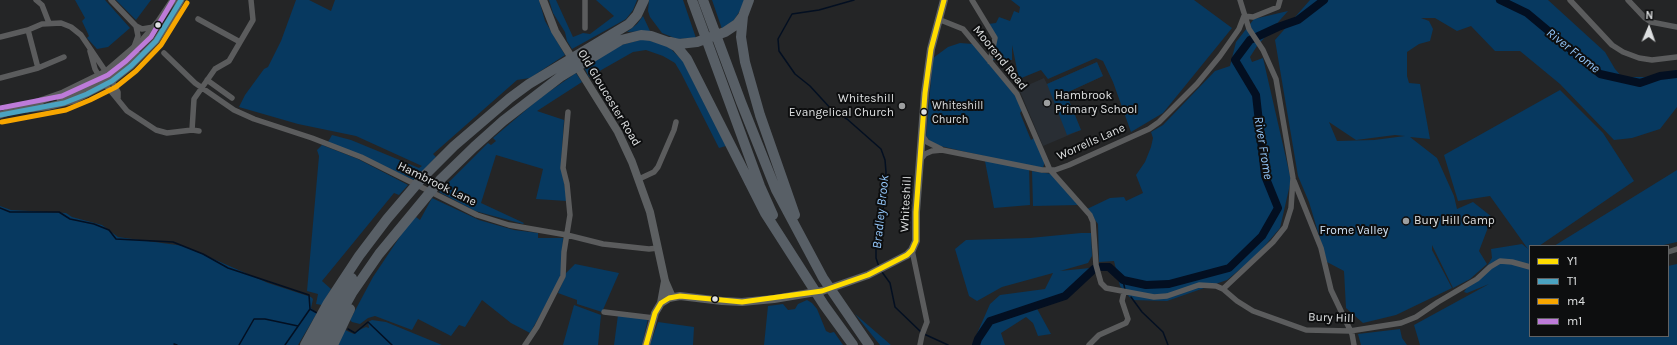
<!DOCTYPE html>
<style>
body{margin:0}
#map{position:relative;width:1677px;height:345px;overflow:hidden;background:#242526;font-family:Karla,sans-serif}
canvas{display:block}
.legend{position:absolute;left:1529px;top:245px;width:140px;height:92px;box-sizing:border-box;background:#0d0e0f;border:1px solid #616263;margin:0;padding:5px 7px;list-style:none;font-size:12px;color:#dee0e1}
.legend li{display:flex;align-items:center;gap:8px;height:20px}
.legend b{width:20px;border:1px solid #616263}
.north{position:absolute;left:1629px;top:8px;width:40px;height:40px;-webkit-text-stroke:3px #0d0e0f;paint-order:stroke;rotate:2deg;font-size:11px;font-weight:700;line-height:16px;text-align:center;color:#dee0e1}
.north::after{content:'';display:block;margin:auto;width:14px;height:18px;background:#dee0e1;clip-path:polygon(50% 0,100% 100%,50% 72%,0 100%)}
</style>
<div id="map">
<canvas width="1677" height="345"></canvas>
<ul class="legend">
<li><b style="height:5px;background:#fd0"></b>Y1</li>
<li><b style="height:5px;background:#4ba3c1"></b>T1</li>
<li><b style="height:5px;background:#f7a600"></b>m4</li>
<li><b style="height:5px;background:#bd7bd9"></b>m1</li>
</ul>
<div class="north">N</div>
</div>
<script>
const c = document.querySelector('canvas').getContext('2d');
c.lineJoin = 'round';
function fillPath(path, color) { c.fillStyle = color; c.fill(path, 'evenodd'); }
const shape = rows => new Path2D(rows.map(r => 'M' + r).join(''));
function strokePath(path, color, width, dash) { c.strokeStyle = color; c.lineWidth = width; c.lineCap = dash ? 'butt' : 'round'; c.setLineDash(dash || []); c.stroke(path); }
function label(font, color, halo, rows, align = 'center') {
  c.font = font + ' Karla,sans-serif'; c.lineWidth = 4; c.setLineDash([]); c.textBaseline = 'middle'; c.strokeStyle = halo; c.fillStyle = color; for (const [text, x, y, turn = 0] of rows) {
    c.save(); c.translate(x, y); c.rotate((+turn || 0) * Math.PI / 180); c.textAlign = isNaN(turn) ? turn : align; if (halo) c.strokeText(text, 0, 0); c.fillText(text, 0, 0); c.restore();
  }
}
fillPath(shape([
 [1097,62,1103,76,1066,93,1081,130,1043,146,1019,89,1044,78,1047,84]
]), '#292e34');
fillPath(shape([
 [75,0,105,0,130,28,108,47,97,49,87,38,89,36,82,21,85,18],
 [116,0,151,0,136,20],
 [296,0,309,0,331,11,335,0,539,0,545,21,565,55,530,78,517,80,433,154,436,157,414,180,328,142,332,135,351,140,419,168,422,166,356,136,298,124,239,107,245,95,264,69,268,67,281,41],
 [549,0,556,0,573,37,583,33,590,34,614,16,596,0,637,0,633,10,626,19,572,49,567,41,565,32,553,13],
 [649,0,683,0,696,38,677,39,662,33,650,17,648,11],
 [712,0,744,0,741,9,734,20,722,29],
 [1011,0,1194,0,1232,28,1163,113,1131,132,1113,82,1103,61,1096,58,1048,79,1041,70,1019,79,1012,45,1012,60,992,60,995,38,988,24,996,23,999,17,1010,21,1014,11,1019,13,1020,7],
 [1310,0,1548,0,1605,52,1615,69,1622,77,1645,77,1677,70,1677,107,1660,129,1632,138,1614,140,1560,84,1520,51,1495,51,1471,26,1457,31,1435,18,1421,18,1429,21,1433,29,1430,41,1419,44,1407,52,1407,76,1409,83,1420,84,1430,139,1410,137,1437,158,1454,196,1457,209,1473,202,1492,217,1479,251,1487,264,1470,279,1453,288,1432,245,1432,250,1452,288,1396,315,1363,323,1346,308,1344,271,1327,262,1309,202,1298,176,1275,40],
 [1329,122,1356,140,1395,135,1405,136,1374,140,1337,141],
 [1288,11,1257,46,1250,57,1252,62,1263,58,1291,180,1280,228,1256,256,1227,280,1167,301,1132,300,1120,286,1114,261,1099,262,1098,224,1087,209,1110,198,1124,197,1126,201,1143,193,1136,175,1145,162,1151,147,1153,138,1151,132,1163,125,1215,71,1230,66,1236,42,1254,19],
 [643,16,650,31,627,32,637,24],
 [644,39,668,46,683,61,726,146,719,148,681,73,675,63,663,56,646,50,633,52,589,77,584,67,621,45],
 [960,43,973,44,1015,95,1023,109,1020,113,1031,140,1034,138,1045,161,1043,168,1029,165,1030,205,994,208,984,156,940,146,931,142,926,136,933,58,948,47],
 [1097,62,1103,76,1066,93,1081,130,1067,135,1047,84],
 [576,73,582,82,537,111,564,120,561,164,567,201,536,199,543,169,496,155,481,203,524,223,523,224,475,211,439,192,488,143,491,145,496,141,493,138,500,132,540,98],
 [1560,90,1603,133,1634,181,1539,246,1530,246,1530,336,1668,336,1668,266,1677,264,1677,345,1420,345,1414,325,1489,284,1467,293,1464,292,1471,281,1487,266,1492,258,1491,249,1522,244,1528,249,1490,196,1458,201,1444,155],
 [322,145,358,159,408,185,399,195,394,193,322,281,331,289,322,305,316,304,318,294,307,291,319,156,317,150],
 [1677,170,1677,242,1659,246,1554,246],
 [1032,171,1052,174,1078,205,1033,206],
 [432,198,479,220,514,230,538,233,538,238,563,238,561,278,530,333,511,323,482,300,465,327,459,325,451,336,418,319,412,330,375,316,368,318,360,324,352,322,350,320,373,277,409,223,416,217,420,220],
 [0,206,11,210,66,213,72,217,102,225,118,237,184,246,268,283,311,297,313,299,311,308,317,313,298,345,0,345],
 [1081,233,1091,233,1092,256,1088,263,1060,271,1090,268,1062,296,1035,305,1051,334,1038,336,1033,323,1026,317,1001,333,1005,345,972,345,990,304,1000,295,1045,289,1053,273,1002,287,977,301,969,296,955,249,966,240,1030,238],
 [575,264,619,273,602,312,577,304,577,300,558,293,564,279,565,274],
 [807,300,812,303,817,309,826,331,830,333,834,332,843,345,764,345,768,306,783,304,788,310,795,309,798,304],
 [574,305,601,315,598,345,563,345],
 [855,314,891,345,880,345],
 [618,315,648,318,642,345,614,345],
 [372,320,386,322,442,345,338,345,345,330,354,334,357,331,366,327,369,328,368,322],
 [658,322,694,327,693,345,650,345],
 [1400,329,1402,338,1407,345,1361,345,1358,334]
]), '#073960');
strokePath(shape([
 [854,0,819,10,792,14,778,39,779,51,795,74,810,86,832,110,847,119,881,149,885,160,886,172,884,203,880,230,876,244,876,258,879,267],
 [0,208,10,212,59,212,70,219,94,224,109,230,116,239,173,242,203,254,228,268,309,295,310,309,317,313],
 [882,272,890,283,895,307,921,332],
 [1123,280,1125,290],
 [1131,297,1142,312,1163,332,1168,345],
 [348,329,355,333,368,322,392,345],
 [924,334,948,345],
 [174,344,177,345],
 [239,345,254,319,265,319,298,326],
 [285,345,310,309]
]), '#030f21', 1.5);
strokePath(shape([
 [1500,0,1527,13,1600,74,1640,83,1660,76,1677,74],
 [1101,267,1109,267,1123,280,1146,285,1169,284,1229,268,1262,236,1278,208,1265,176,1256,95,1235,60,1250,40,1278,27,1298,20,1324,0],
 [976,345,978,339,990,321,1065,296,1094,269]
]), '#030f21', 8);
strokePath(shape([
 [36,0,42,5,49,23],
 [111,0,136,26,142,29,154,27],
 [972,0,995,38,990,62],
 [1570,0,1612,45,1623,52,1639,58,1652,60,1677,57],
 [1628,0,1645,18,1651,22,1677,27],
 [198,19,240,42],
 [938,19,963,29,1017,94,1050,170],
 [585,28,585,0],
 [0,37,28,30,42,24,61,23,71,27,81,35,106,72],
 [134,47,138,36,136,26],
 [90,51,95,69,99,76],
 [164,53,195,83,234,110,254,119,312,138,361,157,477,215,509,225,567,235,603,244,649,249,658,248],
 [38,68,64,57],
 [0,78,38,68,28,30],
 [207,80,232,98],
 [112,81,118,92,118,98],
 [105,84,127,111,156,130,167,133,192,130,199,131],
 [192,130,194,99,215,69,229,61,253,20,251,0],
 [922,135,927,142,941,149],
 [921,159,925,154,932,151,942,150,1042,170,1055,170,1069,165,1149,129,1159,122,1197,84,1220,56,1239,29,1244,16,1253,17,1278,7,1280,0],
 [1051,171,1090,215,1093,222,1096,265,1101,283,1106,288,1154,297,1167,296,1199,285,1216,286,1223,289,1237,301,1253,311,1306,330,1350,331,1401,323,1416,317,1438,302,1477,279,1490,267,1500,261,1512,262,1530,267],
 [639,179,654,172,658,167,674,130,676,122],
 [1294,181,1321,248,1331,290,1352,334,1354,345],
 [912,250,927,322,922,335,920,345],
 [1668,252,1677,249],
 [1223,289,1273,242,1285,227,1291,208,1293,178,1276,79,1263,50,1249,29,1240,0],
 [604,312,654,318],
 [525,345,537,327,563,276,564,252,570,215,567,184,563,168,568,112],
 [1089,345,1099,335,1126,323,1128,319,1122,301,1124,292]
]), '#5b5c5d', 5.5);
strokePath(shape([
 [111,74,138,55],
 [60,99,75,93,102,80,111,81],
 [27,109,46,107,75,100,112,81,131,66,156,41,173,15,181,0],
 [0,115,63,93,106,72,142,41,159,21,173,0]
]), '#5b5c5d', 7);
strokePath(shape([
 [543,0,555,31,618,132,632,162,650,212,665,281,672,297],
 [661,303,665,281],
 [646,345,655,313,661,303,669,298,680,296,722,301,742,302,774,299,822,291,868,275,907,255,912,250,916,241,916,212,925,93,931,49,944,0]
]), '#5d6062', 8);
strokePath(shape([
 [692,0,760,186,773,215],
 [703,0,741,102,776,190,823,278,869,345],
 [743,16,741,37,745,62,760,115,795,215],
 [670,42,679,44,697,42,725,32,737,24,743,16,749,0],
 [305,345,328,303,359,256,387,219,422,178,454,146,510,98,529,84,629,24,637,15,644,0],
 [314,345,352,278],
 [323,345,352,293,379,254,441,179,474,147,503,121,560,77,621,40,641,35,651,36,668,42,677,47,687,59,765,213,824,305,853,345],
 [333,345,350,309]
]), '#585f66', 10);
strokePath(shape([
 [646,345,655,313,661,303,669,298,680,296,742,302,822,291,868,275,907,255,912,250,916,241,916,212,925,93,931,49,944,0]
]), '#fd0', 5);
strokePath(shape([
 [0,115,64,103,87,94,112,81,131,66,156,41,181,0]
]), '#4ba3c1', 5);
strokePath(shape([
 [2,122,66,110,90,100,116,87,136,71,161,45,187,3]
]), '#f7a600', 5);
strokePath(shape([
 [0,108,62,96,108,75,126,61,151,37,173,0]
]), '#bd7bd9', 5);
for (const [x, y, r, color] of [
 [158,25,3.5,"#dee0e1"],
 [1047,103,4,"#9d9fa0"],
 [902,106,4,"#9d9fa0"],
 [924,112,3.5,"#dee0e1"],
 [1406,221,4,"#9d9fa0"],
 [715,299,3.5,"#dee0e1"]
]) { const dot = new Path2D(); dot.arc(x, y, r, 0, 2 * Math.PI); c.fillStyle = color; c.fill(dot); strokePath(dot, '#0d0e0f', 1.5); }
label('11px', '#dee0e1', '#0d0e0f', [
 ["Whiteshill",932,106],
 ["Church",932,120]
], 'left');
label('12px', '#dee0e1', '#0d0e0f', [
 ["Moorend Road",1000,58,51],
 ["Old Gloucester Road",609,98,59],
 ["Worrells Lane",1091,142,-24],
 ["Hambrook Lane",437,184,26],
 ["Whiteshill",906,204,-87],
 ["Bury Hill",1331,318,2]
]);
label('12px', '#dee0e1', '#0d0e0f', [
 ["Hambrook",1055,96],
 ["Primary School",1055,110],
 ["Whiteshill",894,99,"right"],
 ["Evangelical Church",894,113,"right"],
 ["Bury Hill Camp",1414,221]
], 'left');
label('12px', '#d1e2f4', '#0d0e0f', [
 ["Frome Valley",1354,231]
]);
label('italic 13px', '#93c6f9', '#0d0e0f', [
 ["River Frome",1573,51,38],
 ["River Frome",1263,148,81],
 ["Bradley Brook",881,212,-84]
]);
</script>
